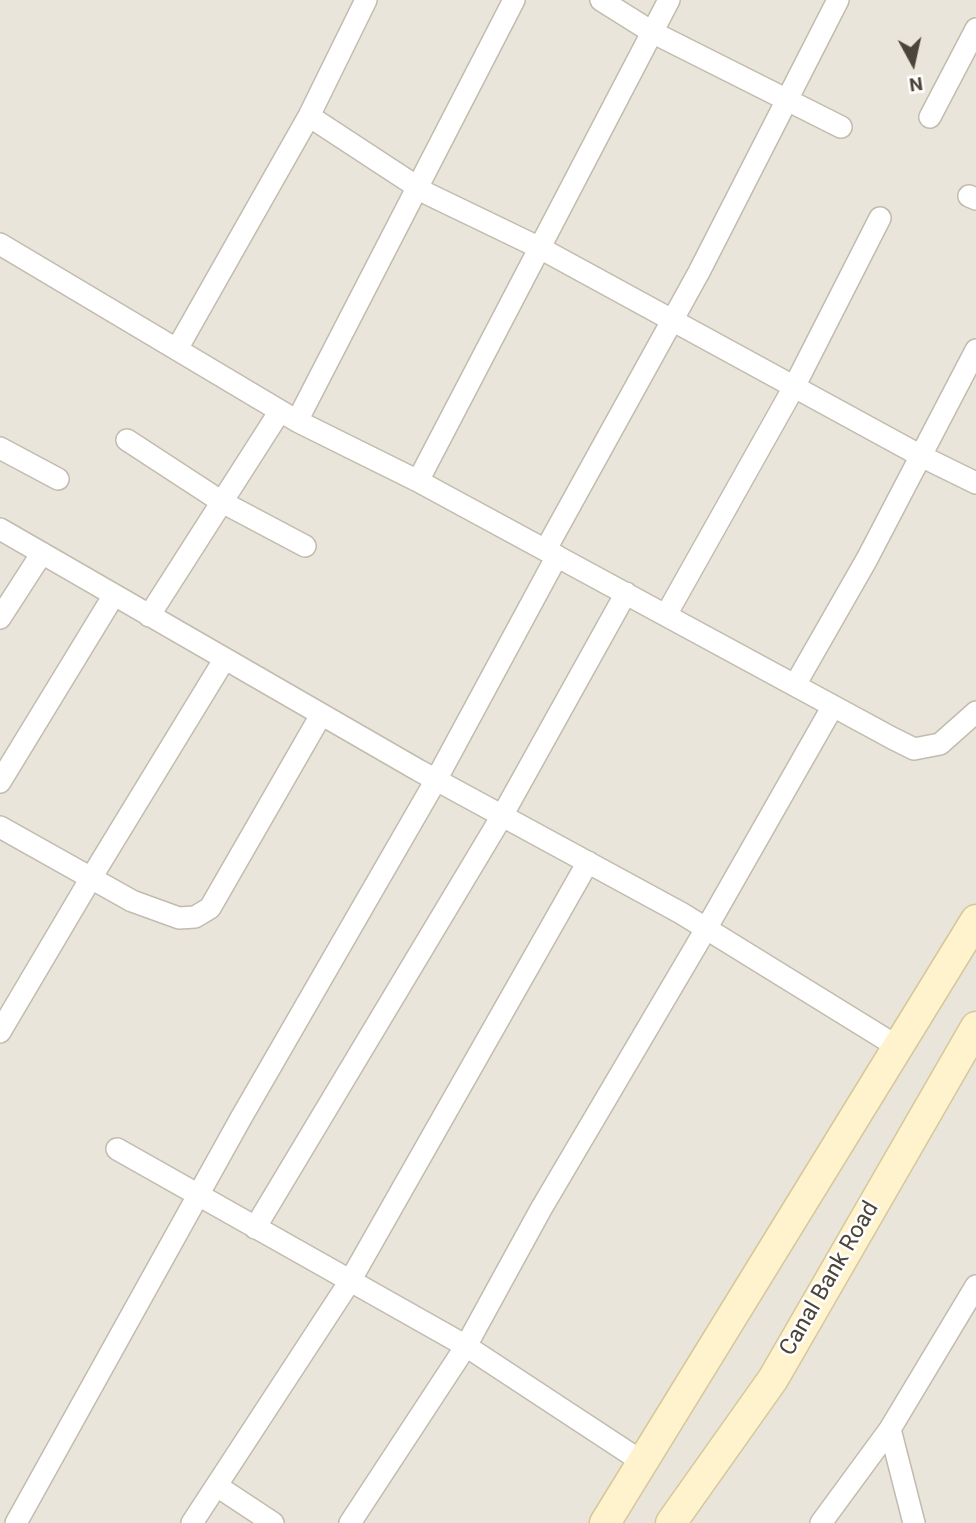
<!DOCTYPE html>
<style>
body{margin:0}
#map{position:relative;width:976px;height:1523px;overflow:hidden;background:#f6f3ec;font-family:Roboto,sans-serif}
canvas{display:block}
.north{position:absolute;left:878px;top:28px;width:70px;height:70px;-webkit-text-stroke:5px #fff;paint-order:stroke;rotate:172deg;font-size:19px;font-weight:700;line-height:28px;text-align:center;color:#4b4439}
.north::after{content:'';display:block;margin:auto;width:24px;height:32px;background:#4b4439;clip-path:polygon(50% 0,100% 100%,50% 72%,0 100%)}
</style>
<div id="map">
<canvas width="976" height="1523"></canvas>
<div class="north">N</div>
</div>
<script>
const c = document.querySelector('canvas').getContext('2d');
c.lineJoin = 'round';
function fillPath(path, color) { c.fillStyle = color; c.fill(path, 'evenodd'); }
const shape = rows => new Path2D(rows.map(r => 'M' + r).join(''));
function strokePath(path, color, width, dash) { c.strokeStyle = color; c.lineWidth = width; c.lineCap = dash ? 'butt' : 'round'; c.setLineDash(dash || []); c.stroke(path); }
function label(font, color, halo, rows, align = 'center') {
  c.font = font + ' Roboto,sans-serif'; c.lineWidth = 5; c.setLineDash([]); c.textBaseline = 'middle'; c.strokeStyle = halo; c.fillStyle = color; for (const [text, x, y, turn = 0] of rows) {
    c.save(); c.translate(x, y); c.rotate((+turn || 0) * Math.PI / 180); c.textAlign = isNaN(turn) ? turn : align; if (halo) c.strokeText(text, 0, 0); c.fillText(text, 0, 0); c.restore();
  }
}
fillPath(shape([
 [0,0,976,0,976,1523,0,1523]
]), '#eae5da');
const minor = shape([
 [601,0,652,32,841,127],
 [309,116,428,194,540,248,921,456,976,483],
 [930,117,976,29],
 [969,196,976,199],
 [0,244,297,421,418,481,892,738,914,749,940,744,976,712],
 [177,349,309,116,366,0],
 [297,421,514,0],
 [127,440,222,502,305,546],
 [0,448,58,479],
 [418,481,669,0],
 [0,529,418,770,681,913,898,1047],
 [546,549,699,272,838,0],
 [666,615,794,387,880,218],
 [149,616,280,411],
 [0,618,42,553],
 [795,685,867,559,976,350],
 [0,782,114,595],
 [0,827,132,901,179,918,195,917,210,908,321,715],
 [0,1032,91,878,224,660],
 [117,1149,466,1346,644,1463],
 [255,1228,502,816,626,593],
 [890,1429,914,1523],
 [217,1486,273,1523],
 [16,1523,241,1118,436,780,557,556],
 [192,1523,350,1281,588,862],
 [350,1523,466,1346,541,1209,706,929,833,706],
 [821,1523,890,1429,976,1286]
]);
const secondary = shape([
 [605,1523,976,920],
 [671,1523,773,1379,976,1027]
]);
strokePath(minor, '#c2bbae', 24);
strokePath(secondary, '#d6c79b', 33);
strokePath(minor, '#fff', 21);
strokePath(secondary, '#fff3cd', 30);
label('23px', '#4b4439', '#fff', [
 ["Canal Bank Road",830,1279,-60]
]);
</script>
